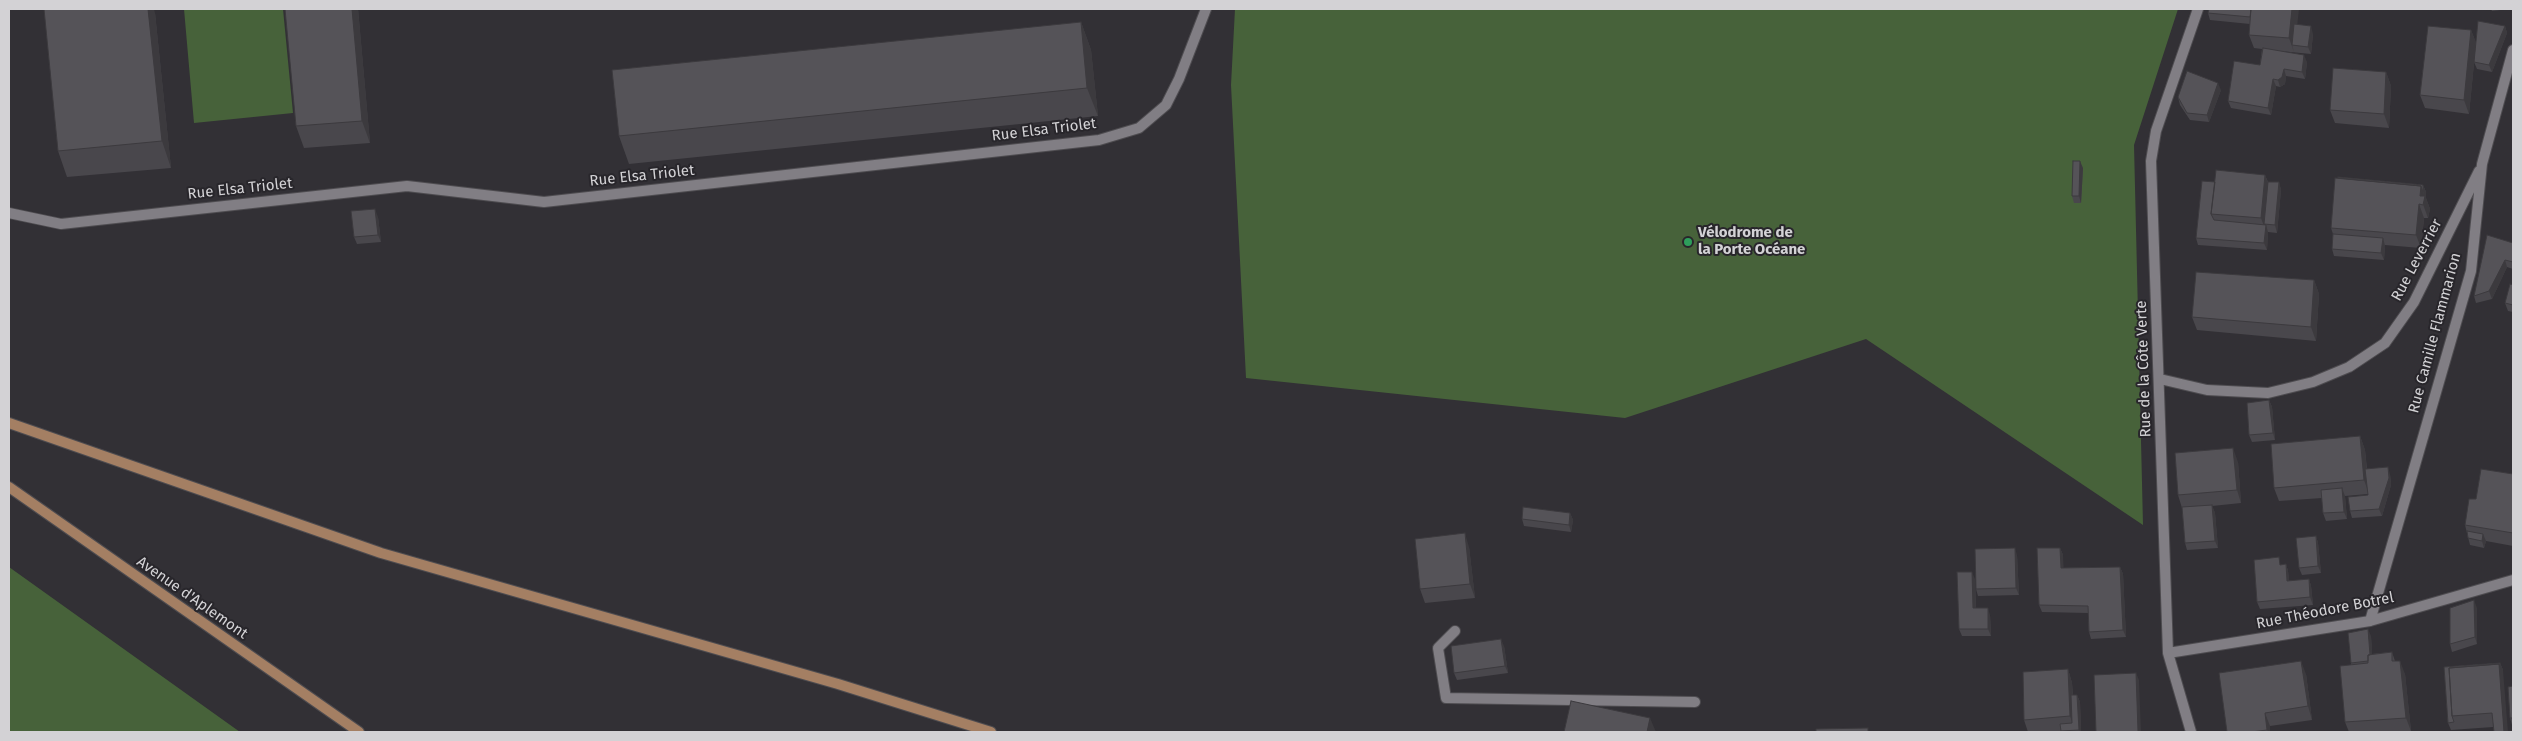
<!DOCTYPE html>
<meta charset="utf-8">
<style>
body{margin:0}
#map{position:relative;width:2522px;height:741px;overflow:hidden;background:#323035;font-family:"Fira Sans",sans-serif}
canvas{display:block}
.frame{position:absolute;inset:0;border:10px solid #d3d2d5;pointer-events:none}
</style>
<div id="map">
<canvas width="2522" height="741"></canvas>
<div class="frame"></div>
</div>
<script>
const c = document.querySelector('canvas').getContext('2d');
c.lineJoin = 'round';
function fillPath(path, color) { c.fillStyle = color; c.fill(path, 'evenodd'); }
const shape = rows => new Path2D(rows.map(r => 'M' + r).join(''));
function strokePath(path, color, width, dash) { c.strokeStyle = color; c.lineWidth = width; c.lineCap = dash ? 'butt' : 'round'; c.setLineDash(dash || []); c.stroke(path); }
function label(font, color, halo, rows, align = 'center') {
  c.font = font + ' "Fira Sans",sans-serif'; c.lineWidth = 4; c.setLineDash([]); c.textBaseline = 'middle'; c.strokeStyle = halo; c.fillStyle = color; for (const [text, x, y, turn = 0] of rows) {
    c.save(); c.translate(x, y); c.rotate((+turn || 0) * Math.PI / 180); c.textAlign = isNaN(turn) ? turn : align; if (halo) c.strokeText(text, 0, 0); c.fillText(text, 0, 0); c.restore();
  }
}
fillPath(shape([
 [184,9,283,9,293,113,194,123],
 [1235,9,2178,9,2134,145,2143,525,1866,339,1625,418,1246,378,1231,85],
 [9,567,240,732,9,732]
]), '#47623a');
const lane = shape([
 [1455,631,1438,648,1446,698,1695,702]
]);
const street = shape([
 [9,213,61,224,407,186,544,202,1099,140,1139,128,1166,105,1179,79,1206,9],
 [2160,379,2207,390,2268,393,2313,382,2349,367,2385,343,2414,302,2479,171],
 [2370,621,2471,271,2482,164,2513,50],
 [2168,653,2370,621,2513,580],
 [2191,732,2168,653,2151,161,2156,131,2198,9]
]);
const secondary = shape([
 [9,423,381,553,838,684,991,732],
 [9,487,359,732]
]);
strokePath(lane, '#4e4c50', 12);
strokePath(street, '#4e4c50', 12);
strokePath(secondary, '#4e4c50', 12);
strokePath(lane, '#817e84', 10);
strokePath(street, '#817e84', 10);
strokePath(secondary, '#a47f63', 10);
fillPath(shape([
 [358,9,370,143,304,148,296,126],
 [2209,9,2297,25,2313,34,2311,54,2280,51,2307,62,2305,79,2286,76,2285,84,2280,87,2276,86,2271,115,2231,108,2228,101,2260,65,2262,49,2254,48,2249,35,2250,24,2210,20,2208,13],
 [2491,9,2509,9,2492,11],
 [155,13,171,168,67,177,58,151],
 [1081,22,1091,50,1098,116,629,164,619,136],
 [2505,26,2507,33,2492,72,2477,69,2474,62],
 [2471,30,2476,43,2469,114,2425,108,2420,95],
 [2386,72,2391,86,2389,128,2335,123,2330,110],
 [2221,90,2209,122,2190,120,2180,105,2178,97],
 [2083,168,2081,203,2074,203,2072,196],
 [2265,175,2268,182,2279,182,2281,190,2277,233,2268,232,2267,250,2198,245,2196,238,2215,182],
 [2423,185,2426,192,2426,198,2430,209,2428,218,2424,218,2421,248,2385,245,2384,260,2334,256,2332,249,2333,234,2331,228],
 [378,217,381,242,357,244,354,237],
 [2513,243,2513,269,2507,267,2492,299,2476,303,2474,296],
 [2314,280,2319,294,2316,341,2197,330,2192,317],
 [2513,285,2513,312,2508,311,2505,303],
 [2269,400,2272,407,2275,440,2252,442,2249,435],
 [2360,436,2365,450,2367,469,2390,474,2391,485,2382,516,2352,518,2350,511,2368,495,2368,494,2345,496,2347,519,2326,521,2323,513,2322,498,2279,501,2274,488],
 [2238,462,2241,503,2212,506,2215,513,2218,548,2187,550,2185,543,2182,508,2178,495],
 [2513,474,2513,546,2486,541,2484,548,2470,545,2465,525,2476,499],
 [1570,513,1573,520,1571,532,1524,526,1522,519],
 [2316,536,2318,543,2321,573,2302,575,2299,568],
 [1469,547,1475,598,1425,603,1420,589],
 [2060,548,2063,555,2063,568,2120,567,2123,574,2126,637,2091,639,2089,632,2088,613,2042,612,2039,605],
 [2017,555,2019,595,1978,596,1976,589],
 [2286,564,2288,571,2289,581,2309,579,2311,586,2313,605,2260,609,2257,602,2282,565],
 [1975,579,1976,608,1990,615,1991,636,1962,636,1959,629],
 [2477,608,2477,644,2452,652,2450,644],
 [2371,636,2372,654,2392,652,2395,661,2405,674,2411,731,2397,732,2349,732,2345,722,2351,665,2351,663],
 [1504,646,1508,673,1457,680,1454,673],
 [2500,663,2503,670,2493,727,2451,730,2448,723,2444,667],
 [2068,669,2072,683,2073,695,2077,695,2080,702,2081,732,2061,732,2061,731,2028,732,2024,720],
 [2306,674,2312,720,2270,726,2270,732,2227,732],
 [2513,686,2513,725,2512,725,2510,718]
]), '#49474c');
fillPath(shape([
 [148,9,154,9,155,13,171,168,162,141],
 [352,9,358,9,370,143,362,121],
 [2292,9,2299,9,2295,45,2292,45,2294,52,2289,38],
 [1081,22,1091,50,1098,116,1087,88],
 [2311,26,2313,34,2311,54,2308,47],
 [2505,26,2507,33,2492,72,2489,65],
 [2471,30,2476,43,2469,114,2464,100],
 [2304,55,2307,62,2305,79,2302,72],
 [2284,69,2286,76,2285,84,2280,87,2278,80],
 [2386,72,2391,86,2389,128,2384,114],
 [2273,79,2276,86,2271,115,2268,108],
 [2218,83,2221,90,2209,122,2207,115],
 [2080,161,2083,168,2081,203,2079,196],
 [2265,175,2270,189,2266,225,2268,232,2267,250,2264,243,2265,229,2261,218],
 [2279,182,2281,190,2277,233,2275,225],
 [2423,185,2426,192,2426,198,2430,209,2428,218,2420,196,2421,186,2425,197,2423,192],
 [2419,204,2424,218,2421,248,2416,235],
 [375,209,378,217,381,242,378,235],
 [2383,238,2385,246,2384,260,2381,253],
 [2505,260,2507,267,2492,299,2489,291],
 [2314,280,2319,294,2316,341,2311,327],
 [2269,400,2272,407,2275,440,2273,433],
 [2360,436,2365,450,2369,494,2364,480],
 [2233,448,2238,462,2241,503,2237,490],
 [2388,467,2390,474,2391,485,2382,516,2379,509],
 [2342,488,2345,496,2347,519,2344,512],
 [2212,505,2215,513,2218,548,2215,541],
 [1570,513,1573,520,1571,532,1569,525],
 [1465,533,1469,547,1475,598,1470,584],
 [2483,534,2486,541,2484,548,2482,541],
 [2316,536,2318,543,2321,573,2318,566],
 [2015,548,2017,555,2019,595,2016,588],
 [2060,548,2063,555,2064,576,2061,568],
 [2286,564,2288,571,2290,588,2287,581],
 [2120,567,2123,574,2126,637,2123,630],
 [1972,572,1975,579,1976,615,1973,608],
 [2309,579,2311,586,2313,605,2310,597],
 [2474,600,2477,608,2477,644,2475,637],
 [1988,608,1990,615,1991,636,1988,629],
 [2368,629,2371,636,2373,668,2371,661],
 [1501,639,1504,646,1508,673,1505,666],
 [2301,661,2306,674,2312,720,2308,706],
 [2400,661,2405,674,2411,731,2406,718],
 [2500,663,2503,670,2508,732,2504,732,2499,664],
 [2068,669,2072,683,2075,730,2070,716],
 [2136,673,2139,680,2141,732,2137,732],
 [2077,695,2080,702,2081,732,2080,732,2079,730],
 [2265,713,2270,726,2270,732,2268,732,2267,730],
 [1650,718,1656,732,1647,732]
]), '#3c3a3e');
const building = shape([
 [44,9,148,9,162,141,58,151,44,9],
 [285,9,352,9,362,121,296,126,285,9],
 [2209,9,2251,9,2250,17,2208,13,2209,9],
 [2251,9,2292,9,2289,38,2249,35,2251,9],
 [2478,21,2505,26,2489,65,2474,62,2478,21],
 [1081,22,1087,88,619,136,612,70,1081,22],
 [2294,24,2311,26,2308,47,2292,45,2294,24],
 [2428,26,2471,30,2464,100,2420,95,2428,26],
 [2263,48,2304,55,2302,72,2284,69,2282,77,2278,80,2273,79,2268,108,2228,101,2234,61,2260,65,2263,48],
 [2333,68,2386,72,2384,114,2330,110,2333,68],
 [2187,71,2218,83,2207,115,2187,113,2178,97,2187,71],
 [2073,161,2080,161,2079,196,2072,196,2073,161],
 [2216,170,2265,175,2261,218,2211,214,2216,170],
 [2338,177,2423,185,2423,192,2421,186,2338,178,2338,177],
 [2335,178,2421,186,2420,196,2425,196,2423,205,2419,204,2416,235,2331,228,2335,178],
 [2202,181,2215,182,2211,214,2214,220,2266,225,2264,243,2196,238,2202,181],
 [2268,182,2279,182,2275,225,2264,224,2268,182],
 [375,209,378,235,354,237,351,211,375,209],
 [2333,234,2383,238,2381,253,2332,249,2333,234],
 [2487,235,2513,243,2513,262,2505,260,2489,291,2474,296,2487,235],
 [2196,272,2314,280,2311,327,2192,317,2196,272],
 [2510,284,2513,285,2513,305,2505,303,2510,284],
 [2269,400,2273,433,2249,435,2247,403,2269,400],
 [2360,436,2364,480,2274,488,2271,444,2360,436],
 [2233,448,2237,490,2178,495,2175,453,2233,448],
 [2388,467,2389,478,2379,509,2350,511,2348,497,2368,495,2365,469,2388,467],
 [2481,469,2513,474,2513,533,2465,525,2469,499,2476,499,2481,469],
 [2342,488,2344,512,2323,513,2321,490,2342,488],
 [2212,505,2215,541,2185,543,2182,507,2212,505],
 [1523,507,1570,513,1569,525,1522,519,1523,507],
 [2467,531,2483,534,2482,541,2468,538,2467,531],
 [1465,533,1470,584,1420,589,1415,539,1465,533],
 [2316,536,2318,566,2299,568,2296,538,2316,536],
 [2015,548,2016,588,1976,589,1975,549,2015,548],
 [2037,548,2060,548,2061,568,2120,567,2123,630,2089,632,2088,606,2039,605,2037,548],
 [2279,557,2280,565,2286,564,2287,581,2309,579,2310,597,2257,602,2254,560,2279,557],
 [1957,572,1972,572,1973,608,1988,608,1988,629,1959,629,1957,572],
 [2474,600,2475,637,2450,644,2450,608,2474,600],
 [2368,629,2370,655,2368,655,2368,661,2351,663,2348,633,2368,629],
 [1501,639,1505,666,1454,673,1451,646,1501,639],
 [2392,652,2392,661,2400,661,2406,718,2345,722,2340,666,2368,663,2368,655,2392,652],
 [2301,661,2308,706,2265,713,2267,730,2251,732,2227,732,2219,673,2301,661],
 [2500,663,2501,670,2499,664,2449,668,2452,716,2454,722,2448,723,2444,667,2500,663],
 [2499,664,2504,732,2494,732,2492,713,2452,716,2449,668,2499,664],
 [2068,669,2070,716,2024,720,2023,672,2068,669],
 [2136,673,2138,731,2137,732,2096,732,2094,675,2136,673],
 [2513,686,2513,718,2510,718,2508,687,2513,686],
 [2071,695,2077,695,2079,730,2061,731,2060,724,2072,723,2071,695],
 [1571,701,1650,718,1647,732,1564,732,1571,701],
 [1868,728,1868,732,1816,732,1816,729,1868,728]
]);
fillPath(building, '#555358');
strokePath(building, '#3c3a3e', 1);
for (const [x, y, r, color] of [
 [1688,242,5,"#2e9e5b"]
]) { const dot = new Path2D(); dot.arc(x, y, r, 0, 2 * Math.PI); c.fillStyle = color; c.fill(dot); strokePath(dot, '#28262b', 2); }
label('15px', '#d3d2d5', '#28262b', [
 ["Rue Elsa Triolet",1044,130,-7],
 ["Rue Elsa Triolet",642,176,-6],
 ["Rue Elsa Triolet",240,189,-6],
 ["Rue Leverrier",2417,260,-62],
 ["Rue Camille Flammarion",2435,333,-75],
 ["Rue de la Côte Verte",2144,369,-92],
 ["Avenue d'Aplemont",192,598,35],
 ["Rue Théodore Botrel",2325,611,-11]
]);
label('bold 15px', '#d3d2d5', '#28262b', [
 ["Vélodrome de",1698,233],
 ["la Porte Océane",1698,250]
], 'left');
</script>
